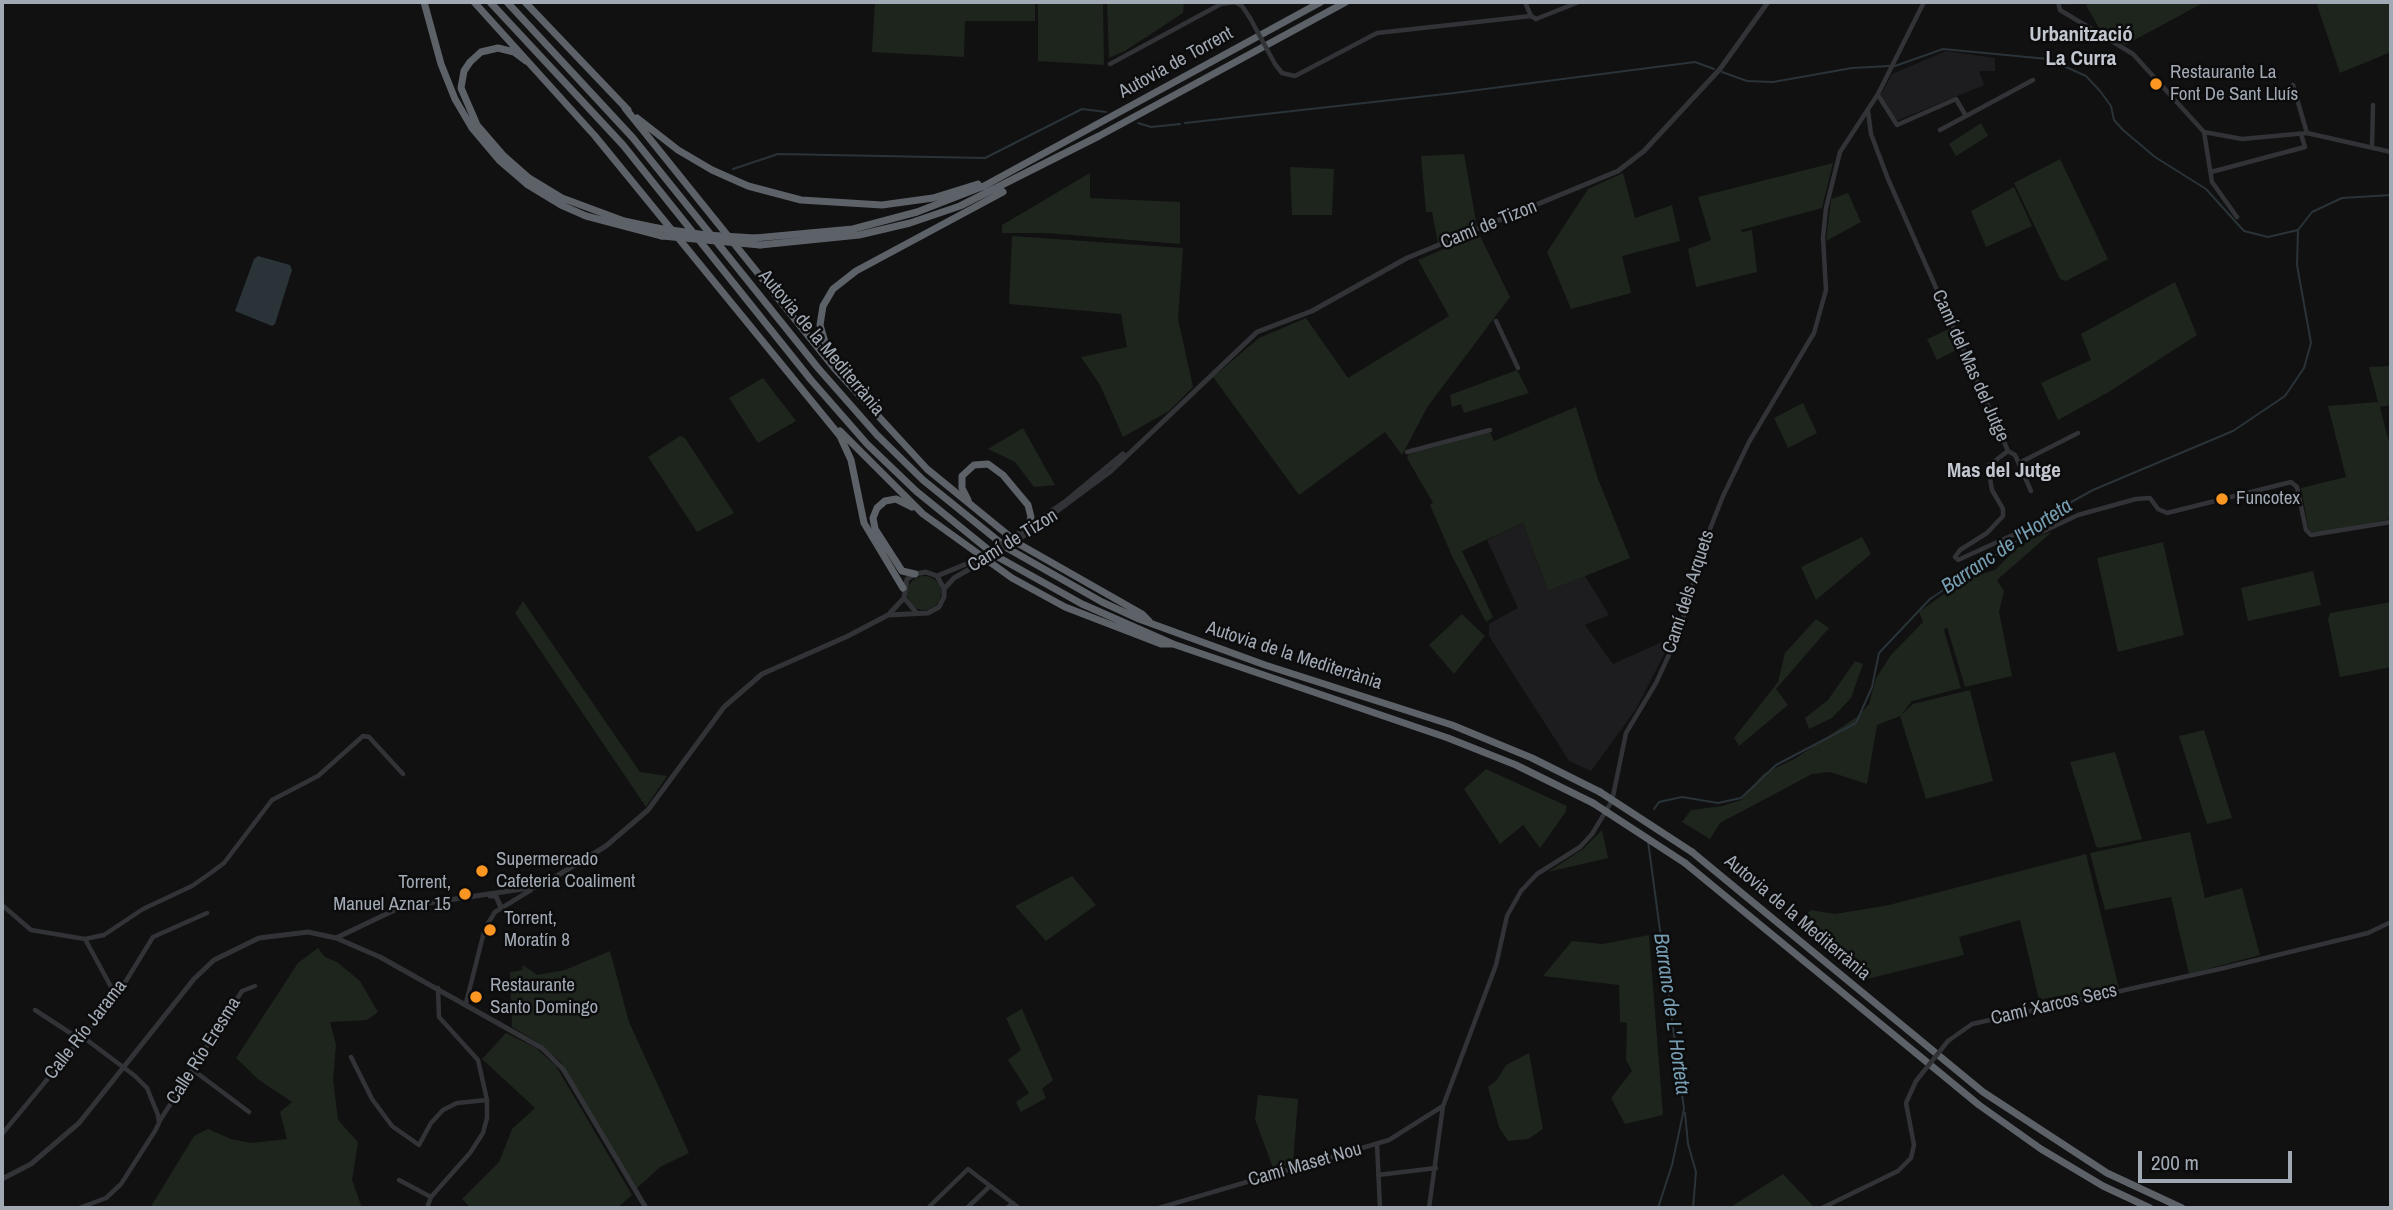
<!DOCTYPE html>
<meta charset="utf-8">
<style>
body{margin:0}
#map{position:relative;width:2393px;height:1210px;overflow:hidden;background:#111112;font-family:"Archivo Narrow",sans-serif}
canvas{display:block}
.frame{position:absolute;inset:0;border:4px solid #a1a9b4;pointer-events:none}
.scale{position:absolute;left:2138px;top:1151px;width:154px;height:32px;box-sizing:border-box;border:4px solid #a1a9b4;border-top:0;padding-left:9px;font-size:21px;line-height:24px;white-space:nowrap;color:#a1a9b4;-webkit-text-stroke:5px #0c0c0d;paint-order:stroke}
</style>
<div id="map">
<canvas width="2393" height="1210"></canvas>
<div class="frame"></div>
<div class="scale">200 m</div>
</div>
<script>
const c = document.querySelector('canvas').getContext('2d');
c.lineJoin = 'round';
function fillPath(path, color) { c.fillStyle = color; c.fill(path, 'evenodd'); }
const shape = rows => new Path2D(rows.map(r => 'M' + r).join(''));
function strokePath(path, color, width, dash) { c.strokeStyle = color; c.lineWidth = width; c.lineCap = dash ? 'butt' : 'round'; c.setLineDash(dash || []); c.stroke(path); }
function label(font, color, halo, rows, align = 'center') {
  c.font = font + ' "Archivo Narrow",sans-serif'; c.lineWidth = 5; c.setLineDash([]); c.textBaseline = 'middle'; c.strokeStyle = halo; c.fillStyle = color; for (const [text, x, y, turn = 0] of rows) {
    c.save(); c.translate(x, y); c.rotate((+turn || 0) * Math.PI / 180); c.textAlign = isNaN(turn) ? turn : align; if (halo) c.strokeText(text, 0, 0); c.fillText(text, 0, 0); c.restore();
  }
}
fillPath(shape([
 [1946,51,1995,58,1995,71,1979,71,1984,85,1896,121,1881,95,1892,74],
 [1523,523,1548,591,1585,576,1609,615,1585,625,1613,664,1673,637,1636,709,1591,771,1569,761,1489,636,1489,624,1518,608,1487,540]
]), '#1d1d1f');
fillPath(shape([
 [875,2,1035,2,1035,21,965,21,964,57,872,52],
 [1038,2,1103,2,1104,65,1038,61],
 [1107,2,1184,2,1183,13,1125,51,1109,58],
 [2090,2,2205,2,2125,45,2103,35,2086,5],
 [2316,2,2391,2,2391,52,2340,73],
 [1981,123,1988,136,1956,156,1949,144],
 [1464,154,1477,227,1438,243,1432,212,1426,212,1421,156],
 [2060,159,2108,259,2066,281,2060,279,2014,183],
 [1833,163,1822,208,1741,230,1742,232,1752,230,1757,272,1696,287,1688,249,1711,240,1698,197],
 [1290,167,1334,169,1332,215,1292,215],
 [1090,173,1090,198,1180,202,1180,244,1047,233,1002,233,1002,225],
 [1623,173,1635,218,1672,205,1680,241,1622,256,1631,293,1571,309,1547,252,1588,189],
 [2014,187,2032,226,1986,247,1971,211],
 [1848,193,1861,222,1826,241,1831,199],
 [1479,234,1510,297,1428,406,1402,455,1385,432,1299,495,1213,377,1259,338,1306,318,1348,378,1449,316,1418,260],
 [1012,236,1183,248,1178,319,1193,387,1169,411,1123,437,1100,385,1081,357,1127,347,1121,314,1009,304],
 [2175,282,2197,335,2107,393,2058,420,2041,383,2091,360,2081,334],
 [1949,329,1958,349,1937,360,1927,339],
 [2391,366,2391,405,2380,407,2391,450,2391,519,2318,534,2309,531,2301,488,2346,477,2328,406,2378,402,2369,367],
 [1517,370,1529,393,1464,413,1461,404,1452,407,1450,395],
 [763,378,796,421,758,443,729,398],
 [1803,403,1817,433,1788,448,1774,418],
 [1576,407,1598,479,1630,558,1548,591,1523,523,1462,551,1493,617,1486,622,1452,556,1430,505,1433,503,1407,458,1409,454,1490,432,1494,441],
 [1023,428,1055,485,1034,487,1015,462,988,449],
 [680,436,685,438,734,513,697,532,648,457],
 [2052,532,1997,580,2004,591,1999,612,2012,676,1965,687,1947,627,1944,630,1961,688,1912,701,1901,715,1913,704,1970,690,1993,781,1926,799,1900,716,1877,725,1867,784,1830,772,1812,774,1720,823,1710,839,1682,822,1691,810,1722,806,1741,800,1763,774,1796,758,1858,716,1869,704,1876,678,1891,655,1923,622,1919,612,1963,580,1995,570,2017,548,2035,537],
 [1862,537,1871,554,1816,600,1801,567],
 [2163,542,2184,635,2118,652,2097,558],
 [2313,571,2321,605,2248,621,2241,588],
 '907 593a17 17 0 1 1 34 0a17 17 0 1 1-34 0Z',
 [523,601,640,772,667,776,646,807,515,613],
 [2391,602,2391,667,2340,677,2328,619,2330,613],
 [1462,614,1485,636,1454,674,1429,645],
 [1816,619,1829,628,1776,689,1788,705,1739,746,1734,738,1778,682,1785,653],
 [1855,661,1863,664,1851,698,1832,718,1809,729,1805,718,1828,700],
 [2204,730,2232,818,2207,824,2179,736],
 [2115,752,2142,839,2099,848,2096,846,2070,762],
 [1486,769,1567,806,1565,813,1540,848,1523,825,1500,844,1464,789],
 [1602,830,1608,858,1548,872,1583,849],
 [2190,832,2205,898,2242,888,2260,955,2189,974,2171,897,2105,910,2090,853],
 [2086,854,2119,988,2104,992,2065,999,2064,995,2039,1000,2020,920,1959,937,1964,955,1867,979,1801,919,1811,910,1835,914,1889,905],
 [1072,876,1096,905,1046,941,1015,906],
 [1649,935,1663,1115,1625,1124,1611,1098,1632,1071,1626,1060,1627,1023,1620,1022,1619,985,1543,976,1572,941,1603,944],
 [318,948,325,957,337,962,360,981,378,1012,367,1020,330,1022,336,1045,333,1079,338,1120,358,1142,352,1180,362,1208,150,1208,194,1136,208,1129,231,1139,251,1143,287,1139,280,1112,292,1102,259,1080,236,1058,298,963],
 [610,951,629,1022,689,1153,660,1167,636,1189,561,1062,539,1043,512,1027,510,972,522,970,523,965,537,975,565,970],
 [1022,1009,1053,1080,1042,1089,1046,1098,1021,1112,1016,1102,1029,1093,1008,1060,1021,1050,1006,1018],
 [506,1033,536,1048,556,1066,632,1195,617,1208,471,1208,462,1199,499,1162,512,1129,535,1108,482,1059],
 [1529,1053,1543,1129,1528,1139,1508,1141,1499,1127,1488,1087,1497,1080,1506,1065],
 [1258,1095,1298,1099,1293,1164,1273,1168,1255,1119],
 [1783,1174,1815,1208,1729,1208]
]), '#1d251d');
fillPath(shape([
 [258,256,290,265,292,270,275,324,272,326,235,311,254,259]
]), '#293338');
strokePath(shape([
 [1895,66,1943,49,2048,59,2086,76,2100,91,2111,106,2114,120,2123,130,2155,157,2206,189,2244,231,2268,237,2298,230],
 [1722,72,1747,81,1773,82,1852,68,1889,66],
 [1138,123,1151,127,1180,124],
 [1185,123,1454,93,1695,62,1714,69],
 [733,169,778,154,985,158,1082,109,1106,112],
 [2028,532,2046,516,2093,490,2233,431,2285,396,2304,368,2311,343,2297,265,2298,230,2312,212,2342,198,2391,195],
 [1654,809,1659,802,1682,797,1718,803,1741,798,1776,765,1856,723,1872,687,1879,653,1930,599,2024,536],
 [1648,841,1684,1109,1672,1165,1658,1208],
 [1685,1113,1688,1144,1696,1172,1693,1208]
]), '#293338', 2);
strokePath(shape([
 [1525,2,1531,16],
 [2057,2,2071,2],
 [2058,2,2060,10,2133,54,2204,132,2242,139,2307,133,2391,152],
 [1110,64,1221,4,1235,2,1242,6,1250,18],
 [1275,64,1282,73,1295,76,1377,33,1531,16,1536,19,1579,2],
 [2293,85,2307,133],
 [1878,95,1897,125,1956,99,1966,116],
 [1868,111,1871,134,1888,179,2008,451,1988,466,1992,490,2003,509,2003,516,1987,533,1960,550,1955,557,1958,560,2015,534,2042,532,2078,515,2136,499,2150,498,2158,509,2167,513,2291,482,2297,487,2306,530,2311,535,2391,522],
 [1940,130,2033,80],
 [2204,132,2212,182,2237,217],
 [2372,148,2373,105],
 [2211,172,2305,147,2301,134],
 [1496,321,1518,368],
 [2008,451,2015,455,2031,491],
 [1407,452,1490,430],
 [2019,463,2078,433],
 [2,905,31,930,85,939,104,935,143,909,192,886,212,872,224,863,272,800,318,776,363,736,369,737,403,774],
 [85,939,116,996],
 [466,1003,485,928,495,912,531,890],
 [35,1010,81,1040,87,1040,135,1076,147,1088,158,1115,159,1123,155,1131,121,1184,106,1198,79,1208],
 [1948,1041,1972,1024,2224,968,2368,933,2391,922],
 [351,1057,372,1099,392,1126,419,1145,431,1123,443,1110,457,1103,487,1100],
 [193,1070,249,1112],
 [159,1122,242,991,255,986],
 [2,1134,118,994,153,937,207,913],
 [1377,1144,1380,1208],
 [1378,1175,1436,1168],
 [399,1180,431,1197],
 [427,1208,431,1197,470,1153,483,1133,487,1118,487,1100,478,1060,439,1017,438,988],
 [928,1208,968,1169,1019,1208],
 [967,1208,990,1186],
 [1007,1208,1013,1203],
 [1159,1208,1389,1140,1443,1106],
 [1429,1208,1443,1106,1496,965,1507,916,1521,891,1537,874,1580,847,1592,834,1612,801,1626,733,1656,683,1678,635,1708,534,1723,496,1749,442,1814,333,1826,290,1823,238,1826,208,1840,152,1878,94,1924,2],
 [1822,1208,1898,1171,1911,1158,1914,1145,1906,1103,1916,1081]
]), '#313337', 4.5);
strokePath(shape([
 [1019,533,1066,501,1123,454],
 [1022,537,1111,471,1257,332,1312,311,1407,258,1618,171,1644,151,1720,69,1768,2],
 [937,576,971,562],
 [944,589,954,578,975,566],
 [890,613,904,598],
 [490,896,496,896,501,908],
 [336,938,401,907,536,887,547,882,606,846,648,810,724,707,762,674,848,636,888,615,928,613,939,607,944,597,944,589,937,576,926,572,915,574,907,579,904,598,915,611],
 [2,1179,31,1164,79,1123,194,979,214,960,259,938,308,932,336,938,380,957,542,1048,563,1069,646,1208]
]), '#313337', 5);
strokePath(shape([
 [424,2,441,64,455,99,472,128,499,160,528,185,561,205,586,216,662,236],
 [474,2,595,136,840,436,851,460,864,523,903,588],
 [490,2,623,145,811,380,867,444,916,491,996,556,1082,604,1173,644,1448,738,1516,765,1593,803],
 [507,2,633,138,818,368,877,435,923,480,1007,548,1102,602,1139,619,1265,665,1452,725,1532,758,1600,792],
 [525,2,628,110],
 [526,61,514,52,498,48,481,52,470,62,464,71,461,88,477,125,503,155,529,178,562,198,624,221,657,228],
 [625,108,835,369,927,469,1019,544,1142,614,1149,621],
 [637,118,678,150,712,170,748,186,801,200,882,205,933,198,978,184],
 [755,238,853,229,917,212,984,186,1321,2],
 [760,245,859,235,910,223,960,206,1099,136,1346,2],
 [829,356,820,325,823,306,833,289,856,271,1003,192],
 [840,431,923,514,1012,578,1065,607,1161,644,1171,644],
 [968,500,962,488,962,476,974,465,988,464,1003,475,1028,505,1031,517,1028,527],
 [912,507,896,499,885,501,877,508,873,518,875,529,902,571,915,574],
 [1692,852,1983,1092,2107,1173,2182,1208],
 [1685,863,1979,1105,2041,1149,2103,1186,2150,1208]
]), '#5d6269', 7);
strokePath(shape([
 [1250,18,1275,64],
 [1916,1081,1948,1041]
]), '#313337', 4.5);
strokePath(shape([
 [971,562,1019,533],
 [975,566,1022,537]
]), '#313337', 5);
strokePath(shape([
 [657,228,706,235,755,238],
 [662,236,760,245],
 [1600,792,1692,852],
 [1593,803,1685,863]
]), '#5d6269', 7);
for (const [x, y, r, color] of [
 [2156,84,7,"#fa9621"],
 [2222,499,7,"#fa9621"],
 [482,871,7,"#fa9621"],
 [465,894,7,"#fa9621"],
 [490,930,7,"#fa9621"],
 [476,997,7,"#fa9621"]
]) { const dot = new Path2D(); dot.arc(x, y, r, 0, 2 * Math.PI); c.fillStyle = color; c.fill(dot); strokePath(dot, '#0c0c0d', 2.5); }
label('19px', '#a1a9b4', '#0c0c0d', [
 ["Autovia de Torrent",1176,63,-29],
 ["Camí de Tizon",1489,225,-22],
 ["Autovia de la Mediterrània",821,343,50],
 ["Camí del Mas del Jutge",1970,366,66],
 ["Camí de Tizon",1013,541,-32],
 ["Camí dels Arquets",1689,592,-72],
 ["Autovia de la Mediterrània",1294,656,18],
 ["Autovia de la Mediterrània",1797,918,40],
 ["Camí Xarcos Secs",2054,1005,-13],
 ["Calle Río Jarama",86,1030,-52],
 ["Calle Río Eresma",204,1051,-58],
 ["Camí Maset Nou",1305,1165,-16]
]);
label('19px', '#a1a9b4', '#0c0c0d', [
 ["Restaurante La",2170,73],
 ["Font De Sant Lluís",2170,95],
 ["Funcotex",2236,499],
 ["Supermercado",496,860],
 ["Cafeteria Coaliment",496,882],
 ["Torrent,",451,883,"right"],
 ["Manuel Aznar 15",451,905,"right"],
 ["Torrent,",504,919],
 ["Moratín 8",504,941],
 ["Restaurante",490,986],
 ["Santo Domingo",490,1008]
], 'left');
label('bold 21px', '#c2c7d0', '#0c0c0d', [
 ["Urbanització",2081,35],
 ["La Curra",2081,59],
 ["Mas del Jutge",2004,471]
]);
label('italic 21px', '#769db1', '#0c0c0d', [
 ["Barranc de l'Horteta",2007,547,-34],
 ["Barranc de L' Horteta",1671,1014,82]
]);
</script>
